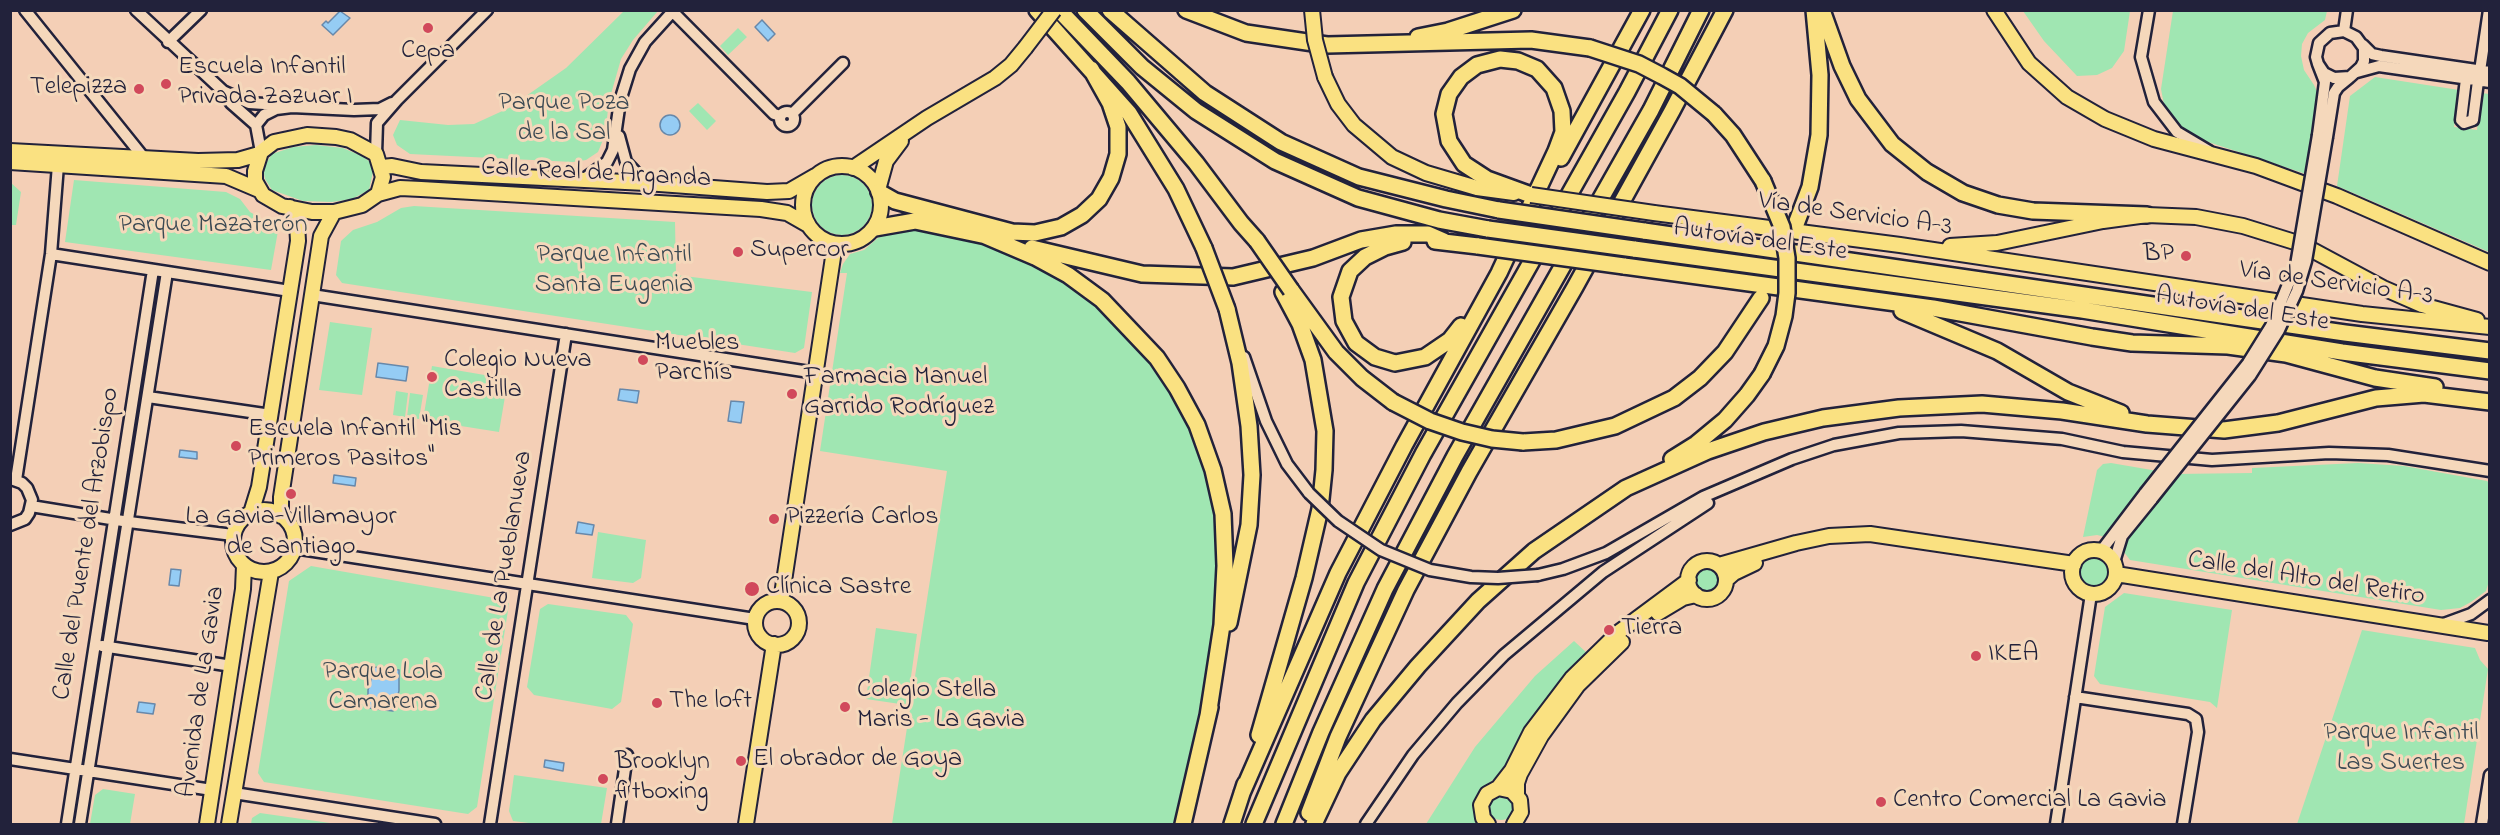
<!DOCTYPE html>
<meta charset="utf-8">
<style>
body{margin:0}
#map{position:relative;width:2500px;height:835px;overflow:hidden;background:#f4cfb6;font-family:"Indie Flower",sans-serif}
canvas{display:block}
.frame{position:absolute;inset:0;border:12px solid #22223b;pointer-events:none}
</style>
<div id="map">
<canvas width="2500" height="835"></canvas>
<div class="frame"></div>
</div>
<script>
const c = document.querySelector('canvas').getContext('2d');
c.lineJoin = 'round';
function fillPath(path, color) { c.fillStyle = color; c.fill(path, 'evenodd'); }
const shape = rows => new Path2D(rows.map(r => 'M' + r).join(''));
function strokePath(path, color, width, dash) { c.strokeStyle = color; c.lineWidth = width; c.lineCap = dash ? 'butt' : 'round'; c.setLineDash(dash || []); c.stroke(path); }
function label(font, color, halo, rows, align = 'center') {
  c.font = font + ' "Indie Flower",sans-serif'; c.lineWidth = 6; c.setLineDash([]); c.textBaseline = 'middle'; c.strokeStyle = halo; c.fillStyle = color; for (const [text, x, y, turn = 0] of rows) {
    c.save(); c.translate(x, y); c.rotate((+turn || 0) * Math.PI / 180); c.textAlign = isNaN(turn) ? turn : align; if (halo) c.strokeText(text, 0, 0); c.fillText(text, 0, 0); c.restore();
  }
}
fillPath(shape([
 [624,11,658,11,633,40,621,59,609,101,605,135,598,152,586,160,573,162,410,154,397,145,393,135,400,120,448,125,474,124,509,108,566,68],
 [2023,11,2130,11,2124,51,2112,68,2097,75,2077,76,2044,41],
 [2173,11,2327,11,2325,20,2308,33,2302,44,2301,56,2304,70,2314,85,2319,96,2306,174,2196,138,2178,126,2165,110,2161,89],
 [738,28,747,37,728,55,720,46],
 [2375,77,2459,90,2454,127,2477,130,2482,93,2489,94,2489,252,2337,186,2350,96],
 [698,103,716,121,707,130,689,111],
 [316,145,343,148,364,157,371,163,373,172,369,190,352,199,332,202,303,201,272,190,265,179,264,173,265,165,272,154,293,147],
 '812 205a30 30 0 1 1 60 0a30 30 0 1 1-60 0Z',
 [74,180,226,192,240,199,250,212,274,226,278,231,271,270,65,242],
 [10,182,21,192,16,225,11,225],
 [414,206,675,222,676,275,812,292,804,348,795,353,342,283,336,275,341,241,353,230,377,222,401,208],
 [900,225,990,243,1026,259,1056,276,1094,305,1128,336,1159,375,1188,424,1206,470,1217,514,1219,564,1216,635,1174,824,892,824,947,471,820,451,847,273,840,273,843,264,850,254,864,250,887,230],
 [330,322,372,328,362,395,319,390],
 [432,366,508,379,499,432,423,420],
 [396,391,408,393,405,417,393,415],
 [410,393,423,395,419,419,407,417],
 [2111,463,2175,474,2252,473,2252,468,2358,463,2404,466,2487,481,2489,483,2489,581,2486,591,2471,602,2460,608,2441,610,2130,560,2118,544,2110,538,2097,535,2083,537,2097,470,2103,464],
 [598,532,646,540,641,578,633,583,592,578],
 '2078 572a16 16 0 1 1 32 0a16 16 0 1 1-32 0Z',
 [311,566,506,600,509,604,477,807,468,814,264,782,258,773,289,581],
 '1695 579a12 12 0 1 1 24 0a12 12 0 1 1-24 0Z',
 [2124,593,2232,610,2217,708,2210,702,2100,684,2094,676,2105,607],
 [548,604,626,615,633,624,621,702,612,709,534,695,527,687,540,609],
 [876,628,917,634,907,705,866,699],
 [2362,630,2475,648,2480,660,2488,669,2464,824,2297,824],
 [1574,641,1587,653,1562,680,1535,715,1519,739,1501,773,1480,791,1475,799,1473,807,1477,824,1426,824,1475,747,1535,676],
 [514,775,607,788,601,824,537,824,513,821,509,811],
 [103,789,135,794,130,824,90,824,95,795],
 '1489 808a12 12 0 1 1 24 0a12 12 0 1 1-24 0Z',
 [260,813,337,824,251,824,252,818]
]), '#a0e6b2');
const water = shape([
 [340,11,350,18,333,35,322,25,326,21,328,23,340,11],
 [762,20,775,34,768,41,755,27,762,20],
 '660 125a10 10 0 1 1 20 0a10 10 0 1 1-20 0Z',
 [378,363,408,367,406,381,376,377,378,363],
 [620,389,639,391,637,403,618,400,620,389],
 [731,401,744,402,741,423,728,421,731,401],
 [180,450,197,452,197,459,179,457,180,450],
 [334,475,356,478,355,486,333,483,334,475],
 [578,522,594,525,592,535,576,533,578,522],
 [171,569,181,570,179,586,169,585,171,569],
 [374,667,399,670,399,691,393,711,368,708,368,690,373,673,371,672,374,667],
 [139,702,155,704,153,714,137,712,139,702],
 [545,760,564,763,563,771,544,767,545,760]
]);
fillPath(water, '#95ccf4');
strokePath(water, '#6788aa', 1.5);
const minor = shape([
 [25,10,144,158],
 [136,10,223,91,231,103,256,125,261,152],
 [2149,10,2141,57,2154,102,2177,132,2209,151],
 [673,12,774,114,781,116],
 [2344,31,2347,10],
 [168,42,201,10],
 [2363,45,2372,54,2381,56,2490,72],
 [2318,64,2324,73,2334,78,2350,77,2361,67,2364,61,2364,48,2356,37,2344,31,2330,33,2319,43,2316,57,2318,64,2325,82,2318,135],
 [2480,71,2489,10],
 [2357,72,2379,66,2490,82],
 [2466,79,2461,120,2464,123,2473,120,2478,81],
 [223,91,249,103,280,105],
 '780 119a7 7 0 1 1 14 0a7 7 0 1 1-14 0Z',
 [792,114,843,63],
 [256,125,264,115,276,109,292,107,354,110,380,109,392,103],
 [619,136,626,162,646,183],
 [2327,137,2334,93,2338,87,2349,78],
 [376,154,377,123,397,100,487,10],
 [584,179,607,162,613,150,620,101,630,69,645,42,674,10],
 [51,254,290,291],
 [312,295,816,373],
 [1244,357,1266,421,1287,464,1309,493],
 [148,397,271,415],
 [16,480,51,254,58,165],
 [31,506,129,522,233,535],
 [10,525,25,519,29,513,32,500,27,488,22,483,11,479],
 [294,548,755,619],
 [2101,551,2145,493],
 [2114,562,2122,536,2152,499],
 [1538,575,1563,569,1606,553,1703,497,1792,459,1834,445,1899,433,1961,431,2062,439,2123,452,2212,460,2329,453,2388,455,2490,471],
 [2441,625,2471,614,2490,600],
 [102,646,232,666],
 [2075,697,2188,714,2196,719,2198,732,2183,824],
 [10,759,212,790],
 [234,793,435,824],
 [67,824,153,270],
 [80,824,167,272],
 [490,824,566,334],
 [617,824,627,755],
 [1366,824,1413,755,1457,703,1504,655,1603,572,1708,503],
 [2056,824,2091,594],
 [2482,824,2490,775]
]);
const major = shape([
 [1994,10,2029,63,2067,97,2105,119,2154,139,2256,166,2337,196,2490,263],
 [1325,77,1338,104,1354,125,1392,157,1426,173,1477,188,1514,193],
 [307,135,336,137,350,140,376,154,383,177,378,194,362,205,334,212,312,212,282,206,263,195,255,181,255,171,261,152,274,142,307,135],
 [10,151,198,161,238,160,259,154],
 [10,162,226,176,259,190],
 '803 205a39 39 0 1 1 78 0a39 39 0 1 1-78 0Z',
 [382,167,392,166,421,172,646,183,767,192,789,191,815,176],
 [853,168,927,118,995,78,1011,65,1025,48],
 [878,190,886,161,901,141],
 [378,194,400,188,421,189,761,209,787,213,808,225],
 [1654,213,1900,245,2362,314,2490,327],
 [1950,246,1997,243,2103,221,2147,215,2196,217,2243,226,2301,244,2383,288,2422,305,2477,320],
 '233 541a31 31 0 1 1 62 0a31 31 0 1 1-62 0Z',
 [251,513,259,487,298,241,297,223,290,207],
 [281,516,281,497,321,236,334,212],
 '2072 572a22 22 0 1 1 44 0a22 22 0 1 1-44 0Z',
 '1688 580a19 19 0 1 1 38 0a19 19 0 1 1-38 0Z',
 [1719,565,1796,543,1829,536,1870,534,2074,564],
 [2116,574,2488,633],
 [1726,580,1734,573,1755,563],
 [781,601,835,244],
 '755 623a22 22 0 1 1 44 0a22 22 0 1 1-44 0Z',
 [1658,613,1683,598,1696,595],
 [1498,788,1512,770,1531,732,1572,678,1619,632,1689,580],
 [1517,795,1517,783,1520,774,1541,736,1578,685,1622,642],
 [207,824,243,589,244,566],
 [229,824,271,572],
 [746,824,774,644],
 [1488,824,1483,818,1481,805,1487,794,1498,788,1512,791,1520,800,1521,812,1514,824]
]);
const highway = shape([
 [1037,10,1129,113,1176,189,1204,248],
 [1059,10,1128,82,1196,163,1241,223,1257,241],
 [1085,10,1142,67,1196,111,1275,161,1358,198,1439,220,1488,229],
 [1110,10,1205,93,1281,142,1359,177,1446,199,1499,210],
 [1186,10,1246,33,1327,45,1531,40,1590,48],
 [1822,10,1842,66,1858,99,1892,144,1927,172,1963,193,1998,205,2033,211,2147,215],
 [1418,37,1448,31,1513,10],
 [1714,114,1733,135,1763,181],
 [1561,158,1642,10],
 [879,192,895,201,1012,232,1035,233,1061,227,1082,215,1099,199,1111,178,1118,154,1118,127,1110,103,1091,69],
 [1796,224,1810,187,1819,135,1820,75,1814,10],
 [875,228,915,221,991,237],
 [1644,231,2345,333,2490,351],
 [981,234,1035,257,1068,275,1102,300,1157,358,1177,388,1197,425,1213,470,1223,514,1225,566,1222,625,1208,716],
 [1435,241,1478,246],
 [1403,242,1385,247,1365,257,1350,271,1341,297,1344,321,1356,343,1375,357,1395,363,1425,357,1450,340,1461,326],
 [1032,248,1142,274,1233,277,1313,258,1361,240,1396,234,1428,234,1444,241],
 [1634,249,2082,310,2342,352,2490,371],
 [1624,266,1933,308,2092,337,2132,343,2228,346,2286,354,2375,378,2435,387],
 [1291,290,1336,352,1362,378,1393,402],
 [1227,309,1240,363,1249,426,1252,475,1249,525,1229,623],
 [1902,311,1997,351,2068,392,2121,413],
 [1523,442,1556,440,1615,426,1674,398,1700,378,1725,352,1761,298],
 [1672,459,1696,444,1725,420,1747,395,1762,374],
 [1259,735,1304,578,1320,509,1324,470,1325,431,1313,360,1300,324,1283,292],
 [1242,793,1338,573,1404,446,1499,273,1556,151,1563,132,1562,111,1554,88,1537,69,1518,61,1500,59,1477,65,1461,77,1449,94,1444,114,1449,141,1464,164,1487,179,1531,195],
 [1309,813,1338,737,1406,590,1469,472,1575,287,1672,111,1725,10],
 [1183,824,1210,707],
 [1232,824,1245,784],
 [1254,824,1356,583,1423,454,1627,92,1670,10],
 [1284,824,1321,732,1385,589,1455,456,1651,110,1701,10],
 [1314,824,1338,773,1373,720,1418,666,1478,601,1534,551,1626,488,1708,451,1764,432,1823,418,1899,408,1982,404,2062,411,2147,424,2224,430,2278,423,2376,398,2424,394,2490,402]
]);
strokePath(minor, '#22223b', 15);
strokePath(major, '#22223b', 18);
strokePath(highway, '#22223b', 20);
strokePath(minor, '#f5d8bb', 10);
strokePath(major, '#fae181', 14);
strokePath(highway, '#fae181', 15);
const minorBridge = shape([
 [1309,493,1338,521,1381,550,1430,570,1471,577,1498,578,1538,575],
 [2145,493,2248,363,2271,326,2296,265,2318,135],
 [2152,499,2250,376,2279,330,2297,291,2306,261,2327,137]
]);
const majorBridge = shape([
 [1312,10,1315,40,1325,77],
 [1025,48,1054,10],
 [1531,195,1654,213]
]);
const highwayBridge = shape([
 [1590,48,1639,64,1662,76,1680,86,1714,114],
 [1499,210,1644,231],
 [1488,229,1634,249],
 [1257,241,1291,290],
 [1478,246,1624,266],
 [1204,248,1227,309],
 [1762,374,1776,346,1784,316,1787,293,1787,258,1782,227,1763,181],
 [1393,402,1430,421,1462,432,1492,439,1523,442]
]);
strokePath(minorBridge, '#22223b', 15, []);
strokePath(majorBridge, '#22223b', 18, []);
strokePath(highwayBridge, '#22223b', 20, []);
strokePath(minorBridge, '#f5d8bb', 10);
strokePath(majorBridge, '#fae181', 14);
strokePath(highwayBridge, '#fae181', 15);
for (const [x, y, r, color] of [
 [428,28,6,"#d1495b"],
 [166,84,6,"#d1495b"],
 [139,89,6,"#d1495b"],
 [738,252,6,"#d1495b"],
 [2186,256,6,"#d1495b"],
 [643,360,6,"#d1495b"],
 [432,377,6,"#d1495b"],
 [792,394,6,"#d1495b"],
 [236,446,6,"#d1495b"],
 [291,494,6,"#d1495b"],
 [774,519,6,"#d1495b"],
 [752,589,8,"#d1495b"],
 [1609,630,6,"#d1495b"],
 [1976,656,6,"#d1495b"],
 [657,703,6,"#d1495b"],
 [845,707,6,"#d1495b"],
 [741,761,6,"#d1495b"],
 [603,779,6,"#d1495b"],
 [1881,802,6,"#d1495b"]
]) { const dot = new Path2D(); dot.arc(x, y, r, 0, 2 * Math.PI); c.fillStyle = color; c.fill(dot); strokePath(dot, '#f5d8bb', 2); }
label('26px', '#22223b', '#f5d8bb', [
 ["Cepa",428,53,"center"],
 ["Escuela Infantil",178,69],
 ["Privada Zazuar I",178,99],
 ["Telepizza",127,89,"right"],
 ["Supercor",750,252],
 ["BP",2174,256,"right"],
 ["Muebles",655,345],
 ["Parchís",655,375],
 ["Colegio Nueva",444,362],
 ["Castilla",444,392],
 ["Farmacia Manuel",804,379],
 ["Garrido Rodríguez",804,409],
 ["Escuela Infantil \"Mis",248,431],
 ["Primeros Pasitos\"",248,461],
 ["La Gavia-Villamayor",291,519,"center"],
 ["de Santiago",291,549,"center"],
 ["Pizzería Carlos",786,519],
 ["Clínica Sastre",766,589],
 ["Tierra",1621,630],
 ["IKEA",1988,656],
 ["Colegio Stella",857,692],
 ["Maris - La Gavia",857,722],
 ["The loft",669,703],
 ["El obrador de Goya",753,761],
 ["Brooklyn",615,764],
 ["fitboxing",615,794],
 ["Centro Comercial La Gavia",1893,802]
], 'left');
label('26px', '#3b4953', '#f5d8bb', [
 ["Parque Poza",564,105],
 ["de la Sal",564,135],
 ["Parque Mazaterón",213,227],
 ["Parque Infantil",614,257],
 ["Santa Eugenia",614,287],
 ["Parque Lola",383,674],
 ["Camarena",383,704],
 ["Parque Infantil",2401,735],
 ["Las Suertes",2401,765]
]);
label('26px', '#22223b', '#f5d8bb', [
 ["Calle Real de Arganda",596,175,3],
 ["Vía de Servicio A-3",1855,216,8],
 ["Autovía del Este",1760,242,8],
 ["Vía de Servicio A-3",2336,285,8],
 ["Autovía del Este",2242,311,9],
 ["Calle del Puente del Arzobispo",88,544,-81],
 ["Calle de La Pueblanueva",506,576,-81],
 ["Calle del Alto del Retiro",2306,580,9],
 ["Avenida de La Gavia",203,692,-82]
]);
</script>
